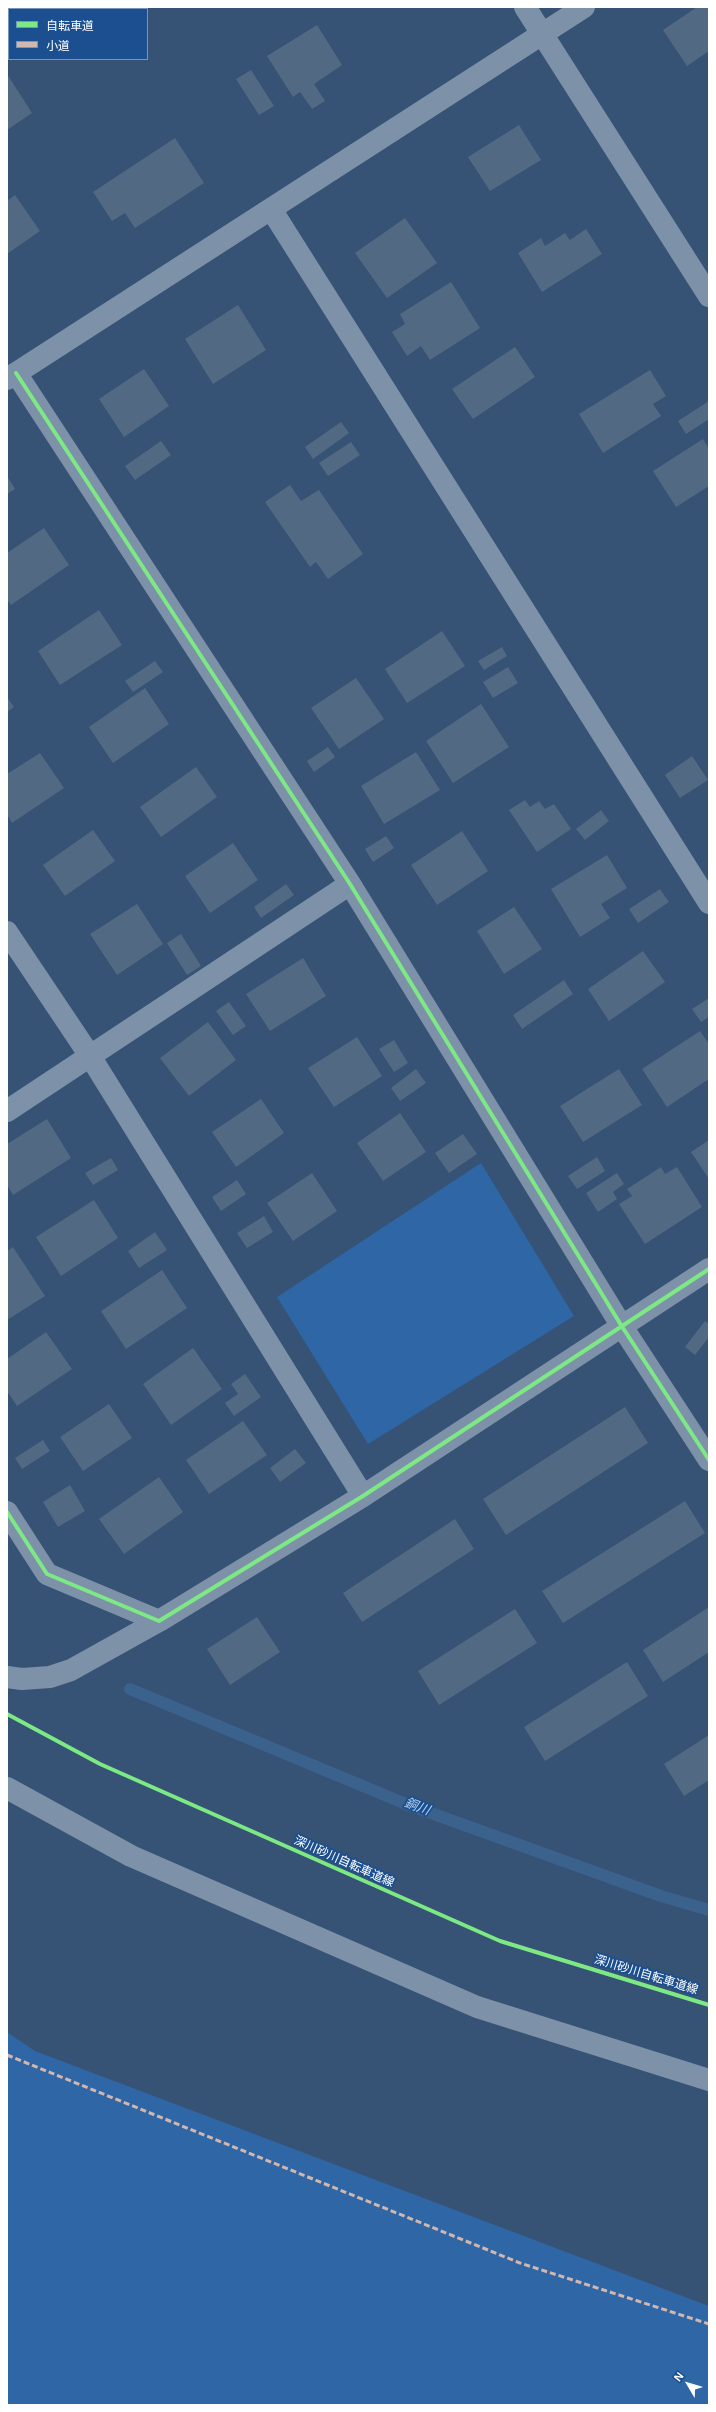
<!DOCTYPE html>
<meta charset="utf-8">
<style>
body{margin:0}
#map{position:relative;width:716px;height:2412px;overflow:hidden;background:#365274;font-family:Helvetica,"Noto Sans JP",sans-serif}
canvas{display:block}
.frame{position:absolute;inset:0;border:8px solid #fff;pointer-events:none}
.legend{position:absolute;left:8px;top:8px;width:140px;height:52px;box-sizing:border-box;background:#1b4f8f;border:1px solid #7695bc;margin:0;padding:5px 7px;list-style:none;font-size:12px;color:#fff}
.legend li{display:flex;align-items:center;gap:8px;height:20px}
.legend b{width:20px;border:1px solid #7695bc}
.north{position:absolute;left:668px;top:2364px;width:40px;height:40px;-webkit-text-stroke:3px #1b4f8f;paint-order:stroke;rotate:308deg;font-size:11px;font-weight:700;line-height:16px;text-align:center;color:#fff}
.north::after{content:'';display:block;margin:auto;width:14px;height:18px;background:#fff;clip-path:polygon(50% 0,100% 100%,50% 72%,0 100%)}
</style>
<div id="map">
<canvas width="716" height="2412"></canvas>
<div class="frame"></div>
<ul class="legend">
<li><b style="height:5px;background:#7ce984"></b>自転車道</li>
<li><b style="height:5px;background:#d1b7ad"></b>小道</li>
</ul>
<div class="north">N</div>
</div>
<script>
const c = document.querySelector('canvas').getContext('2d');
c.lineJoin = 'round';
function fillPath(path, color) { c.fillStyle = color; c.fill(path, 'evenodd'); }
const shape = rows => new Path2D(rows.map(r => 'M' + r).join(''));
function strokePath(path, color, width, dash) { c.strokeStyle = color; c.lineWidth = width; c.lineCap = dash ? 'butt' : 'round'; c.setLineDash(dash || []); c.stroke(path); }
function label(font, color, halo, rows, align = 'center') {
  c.font = font + ' Helvetica,"Noto Sans JP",sans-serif'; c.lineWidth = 3.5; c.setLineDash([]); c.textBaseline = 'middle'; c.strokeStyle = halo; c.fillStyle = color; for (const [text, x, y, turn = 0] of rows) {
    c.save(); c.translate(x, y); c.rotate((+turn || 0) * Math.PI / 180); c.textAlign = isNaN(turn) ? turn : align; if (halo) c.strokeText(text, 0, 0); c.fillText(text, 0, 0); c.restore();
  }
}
fillPath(shape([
 [481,1163,574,1316,368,1444,277,1297],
 [7,2032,35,2051,709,2306,709,2405,7,2405]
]), '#2f66a5');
strokePath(shape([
 [130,1689,406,1804,661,1896,709,1910]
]), '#3b618d', 12);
fillPath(shape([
 [697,7,709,7,709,51,687,66,663,30],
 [317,25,342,65,314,84,325,101,312,109,300,92,293,97,267,56],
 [251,70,274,106,259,115,236,79],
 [7,74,32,113,7,130],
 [519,125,541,160,490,191,468,157],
 [175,138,204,183,135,228,125,213,112,221,93,192],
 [15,195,40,231,7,254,7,201],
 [405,218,437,263,387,298,355,253],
 [586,229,602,254,542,292,518,253,541,238,545,246,565,233,570,240],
 [451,282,480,328,430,360,421,346,407,356,392,332,405,324,400,314],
 [238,305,266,350,213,384,185,339],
 [515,347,535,377,473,419,452,389],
 [144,369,169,406,124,437,99,399],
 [650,370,666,396,653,404,661,416,603,453,579,414],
 [709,401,709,419,686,434,678,421],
 [341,422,349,433,313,459,305,447],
 [703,439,709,449,709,486,676,507,653,471],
 [161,441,171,455,135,480,125,466],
 [351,442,360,455,328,476,319,463],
 [7,476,15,489,7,494],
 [290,485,301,501,319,490,363,554,328,579,316,562,310,567,265,502],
 [44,528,69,565,11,605,7,600,7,553],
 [99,610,122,645,60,685,38,651],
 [442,631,465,666,407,703,385,669],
 [502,647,507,656,484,670,478,661],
 [155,661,163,672,133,692,125,681],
 [508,667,518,683,493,698,483,682],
 [356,678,384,719,339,749,311,708],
 [145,688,169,724,113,763,89,727],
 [7,697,14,707,7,712],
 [481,704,509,747,453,783,426,741],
 [328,747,335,757,314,772,307,761],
 [416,752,440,790,384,824,361,786],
 [40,753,64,788,12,823,7,814,7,774],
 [692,756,708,780,680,798,665,775],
 [196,767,217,797,161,837,140,807],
 [525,800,530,807,539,801,545,809,554,804,571,829,537,852,509,810],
 [601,810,609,821,585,840,576,829],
 [93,830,115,861,65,896,43,865],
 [462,831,488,871,437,905,411,865],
 [386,836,394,848,373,862,365,849],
 [233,843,258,880,210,913,185,876],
 [607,855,627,888,601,904,610,918,580,937,551,889],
 [286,884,294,895,261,918,254,907],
 [660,889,669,902,638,923,629,909],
 [137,904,163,944,117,975,90,934],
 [514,907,542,949,504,974,477,931],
 [181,934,201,966,187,975,167,943],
 [643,951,665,982,609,1021,588,989],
 [303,958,326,996,270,1031,246,994],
 [564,980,573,994,522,1029,513,1015],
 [709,998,709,1017,701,1022,692,1009],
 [229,1002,246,1026,233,1035,216,1011],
 [208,1022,236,1060,189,1096,160,1058],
 [700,1031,709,1044,709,1079,667,1107,642,1069],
 [357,1037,382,1076,334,1107,308,1068],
 [394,1040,408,1063,394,1072,379,1049],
 [416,1069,426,1083,400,1101,391,1088],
 [619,1069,642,1105,583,1142,560,1106],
 [261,1099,284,1133,236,1167,212,1132],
 [400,1113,426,1152,383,1181,357,1143],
 [47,1119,71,1158,13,1195,7,1185,7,1144],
 [463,1134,477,1154,449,1173,435,1153],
 [709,1140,709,1179,691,1152],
 [597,1157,605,1171,577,1189,568,1176],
 [111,1158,118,1170,93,1185,85,1173],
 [661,1167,665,1174,677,1167,702,1207,645,1244,619,1204,632,1196,627,1189],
 [312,1173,337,1211,293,1241,267,1203],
 [617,1173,624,1184,613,1192,617,1199,598,1212,586,1193],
 [237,1180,246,1194,221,1211,212,1197],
 [94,1200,118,1238,61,1276,36,1237],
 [264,1216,273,1232,247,1248,237,1233],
 [155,1232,167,1250,139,1268,128,1251],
 [13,1247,45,1296,7,1320,7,1251],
 [162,1270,187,1308,126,1349,101,1311],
 [705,1321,709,1324,709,1337,695,1355,685,1347],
 [46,1332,72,1369,17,1406,7,1391,7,1359],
 [193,1348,222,1389,171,1425,143,1384],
 [245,1374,261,1397,234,1416,225,1403,238,1394,231,1384],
 [109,1404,132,1438,83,1471,60,1437],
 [625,1407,648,1443,506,1535,483,1499],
 [243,1421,267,1455,209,1494,186,1460],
 [43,1440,50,1451,22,1469,15,1458],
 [295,1449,306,1463,280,1482,270,1468],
 [159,1477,183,1512,124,1554,99,1519],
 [70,1485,85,1511,58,1527,43,1502],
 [685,1501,705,1533,563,1623,542,1591],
 [455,1519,474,1549,362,1622,343,1593],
 [709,1607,709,1652,663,1682,643,1650],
 [515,1609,537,1643,439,1705,418,1671],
 [257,1617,280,1652,230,1685,207,1649],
 [627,1662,648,1696,545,1761,524,1727],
 [709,1735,709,1780,684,1796,664,1764]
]), '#526984');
strokePath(shape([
 [525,7,709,296],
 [271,209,709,903],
 [16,373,350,884,621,1325,709,1460],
 [7,379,584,7],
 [7,932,90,1056,363,1496],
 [7,1111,350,884],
 [7,1512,47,1574,159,1621],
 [7,1677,22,1679,50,1677,71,1670,159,1621,363,1496,709,1269],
 [7,1788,131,1856,477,2007,709,2080]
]), '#7d92a8', 22);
strokePath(shape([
 [7,2055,520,2263,709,2324]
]), '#d1b7ad', 3, [6, 3]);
strokePath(shape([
 [16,373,350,884,621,1325,709,1460],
 [7,1512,47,1574,159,1621,363,1496,709,1269],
 [7,1714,100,1764,500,1941,709,2005]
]), '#7ce984', 4);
label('12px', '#fff', '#1b4f8f', [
 ["深川砂川自転車道線",344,1862,24],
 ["深川砂川自転車道線",646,1975,17]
]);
label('italic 13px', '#b5d3f5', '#1b4f8f', [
 ["銅川",417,1807,20]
]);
</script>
